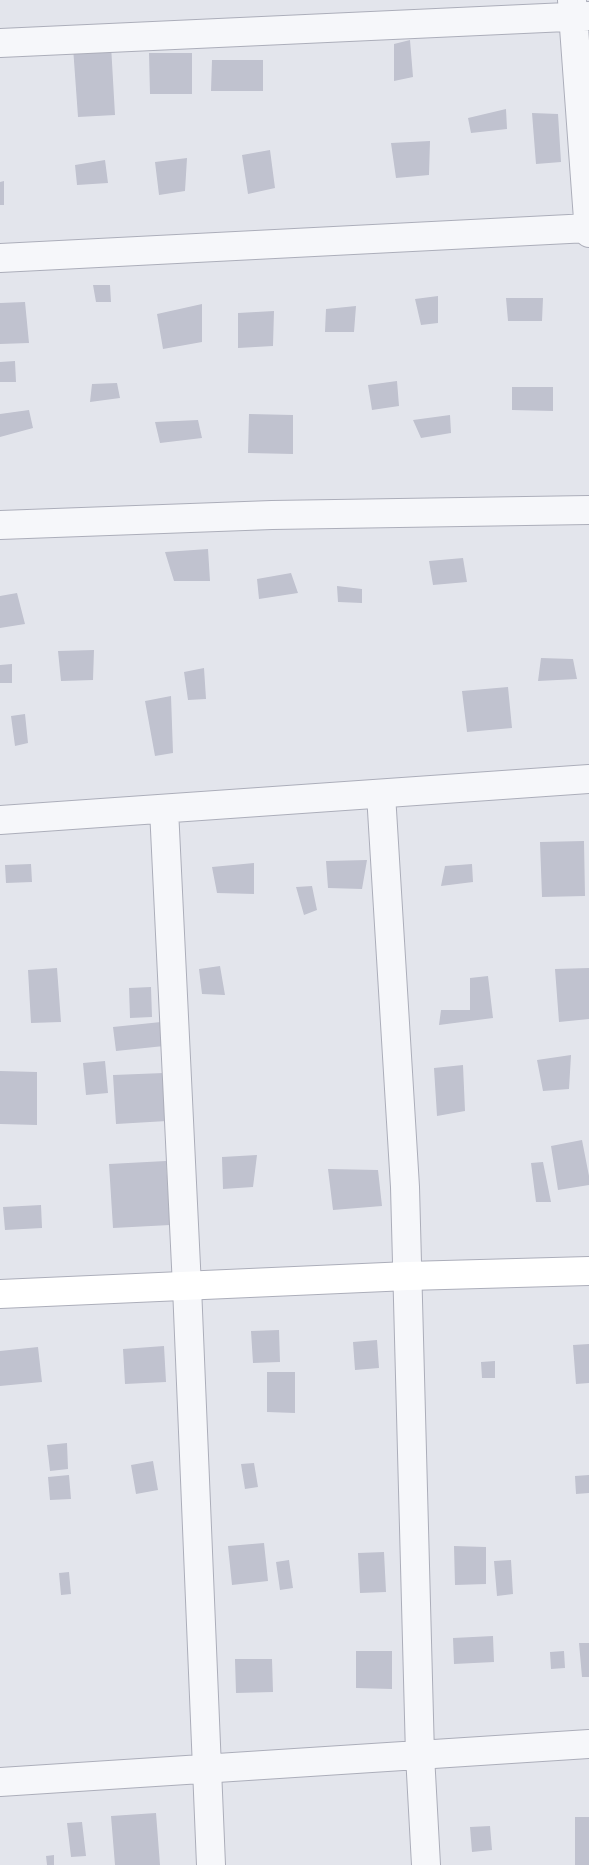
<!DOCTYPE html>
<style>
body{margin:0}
canvas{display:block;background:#e3e5ec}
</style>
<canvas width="589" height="1865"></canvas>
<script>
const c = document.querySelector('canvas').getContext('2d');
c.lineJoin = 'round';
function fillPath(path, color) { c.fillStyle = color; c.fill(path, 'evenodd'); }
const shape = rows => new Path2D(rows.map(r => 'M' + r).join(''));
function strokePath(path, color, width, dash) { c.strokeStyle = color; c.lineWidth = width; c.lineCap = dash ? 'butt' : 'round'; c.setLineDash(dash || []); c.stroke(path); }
fillPath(shape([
 [410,40,413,77,394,81,394,44],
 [111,45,115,115,78,117,73,47],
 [149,53,192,53,192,94,150,94],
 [212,60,263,60,263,91,211,91],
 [506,109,507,129,471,133,468,118],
 [532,113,558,114,561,162,536,164],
 [430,141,429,175,396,178,391,143],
 [270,150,275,188,248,194,242,155],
 [187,158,185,191,159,195,155,162],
 [105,160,108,183,77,185,75,165],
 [4,181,4,205,0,205,0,182],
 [93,285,110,285,111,302,96,302],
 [438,296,438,323,421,325,415,299],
 [506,298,543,298,542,321,508,321],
 [25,302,29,343,0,344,0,303],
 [202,304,202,342,163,349,157,314],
 [356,306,354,332,325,332,326,309],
 [274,311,273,346,238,348,238,313],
 [15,361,16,382,0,382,0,362],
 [397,381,399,406,372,410,368,385],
 [117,383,120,398,90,402,92,384],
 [512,387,553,387,553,411,512,410],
 [29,410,33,428,0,437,0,414],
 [249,414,293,415,293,454,248,453],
 [450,415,451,433,421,438,413,420],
 [198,420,202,438,160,443,155,422],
 [208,549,210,581,174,581,165,552],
 [463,558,467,582,433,585,429,561],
 [291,573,298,593,259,599,257,579],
 [337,586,362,589,362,603,338,602],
 [17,593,25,624,0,628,0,596],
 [94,650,93,680,61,681,58,651],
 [541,658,573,659,577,679,538,681],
 [12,664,12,683,0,683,0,665],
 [204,668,206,699,188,700,184,672],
 [508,687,512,728,467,732,462,691],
 [171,696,173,753,155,756,145,701],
 [25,714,28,743,15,746,11,716],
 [584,841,585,896,542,897,540,842],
 [367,860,362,889,328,888,326,861],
 [254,863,254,894,217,893,212,867],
 [31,864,32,882,6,883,5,865],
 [472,864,473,882,441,886,445,866],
 [312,886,317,910,304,915,296,887],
 [220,966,225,995,202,994,199,969],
 [57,968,61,1022,31,1023,28,970],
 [589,968,589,1019,559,1022,555,969],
 [488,976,493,1018,439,1025,441,1010,470,1010,470,978],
 [151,987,152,1017,130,1018,129,988],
 [161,1022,164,1046,116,1051,113,1027],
 [571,1055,569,1089,543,1091,537,1060],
 [105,1061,108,1093,86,1095,83,1063],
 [463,1065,465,1111,437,1116,434,1068],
 [0,1071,37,1072,37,1125,0,1124],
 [164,1073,167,1121,116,1124,113,1075],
 [582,1140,589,1176,589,1185,558,1190,551,1146],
 [257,1155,253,1187,223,1189,222,1157],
 [166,1161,170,1225,113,1228,109,1164],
 [543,1162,551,1202,536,1202,531,1163],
 [328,1169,378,1170,382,1206,333,1210],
 [41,1205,42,1228,5,1230,3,1207],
 [279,1330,280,1362,253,1363,251,1331],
 [377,1340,379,1368,355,1370,353,1342],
 [589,1344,589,1383,576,1384,573,1345],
 [164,1346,166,1382,125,1384,123,1349],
 [38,1347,42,1382,0,1386,0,1351],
 [495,1361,495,1378,482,1378,481,1362],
 [267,1372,295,1372,295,1413,267,1412],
 [67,1443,68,1469,50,1471,47,1445],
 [153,1461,158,1490,136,1494,131,1465],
 [254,1463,258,1487,245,1489,241,1464],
 [69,1475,71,1499,50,1500,48,1477],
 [589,1475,589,1493,576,1494,575,1476],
 [264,1543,268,1581,232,1585,228,1546],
 [454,1546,486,1547,486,1584,455,1585],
 [384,1552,386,1592,360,1593,358,1553],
 [289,1560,293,1588,280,1590,276,1562],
 [511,1560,513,1594,497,1596,494,1561],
 [69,1572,71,1594,61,1595,59,1573],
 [493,1636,494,1662,454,1664,453,1638],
 [579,1643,589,1643,589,1677,582,1677],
 [356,1651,392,1651,392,1689,356,1688],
 [564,1651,565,1668,551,1669,550,1652],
 [235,1659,272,1659,273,1692,236,1693],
 [156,1813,160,1865,115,1865,111,1816],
 [575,1817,589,1817,589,1865,575,1865],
 [82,1822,86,1856,71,1857,67,1823],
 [490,1826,492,1850,472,1852,470,1827],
 [54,1855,54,1865,47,1865,46,1856]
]), '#c0c2cf');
const street = shape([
 [572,0,589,233],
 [0,43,589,16],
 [0,258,589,228],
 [0,525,272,515,589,510],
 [381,794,405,1187,420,1755,426,1865],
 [164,809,187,1287,211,1865],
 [0,820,589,779],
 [0,1782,589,1744]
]);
const secondary = shape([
 [0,1294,408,1276,589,1271]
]);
strokePath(street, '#acaeba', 30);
strokePath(secondary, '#acaeba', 30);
strokePath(street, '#f6f7fa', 28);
strokePath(secondary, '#fff', 28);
</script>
